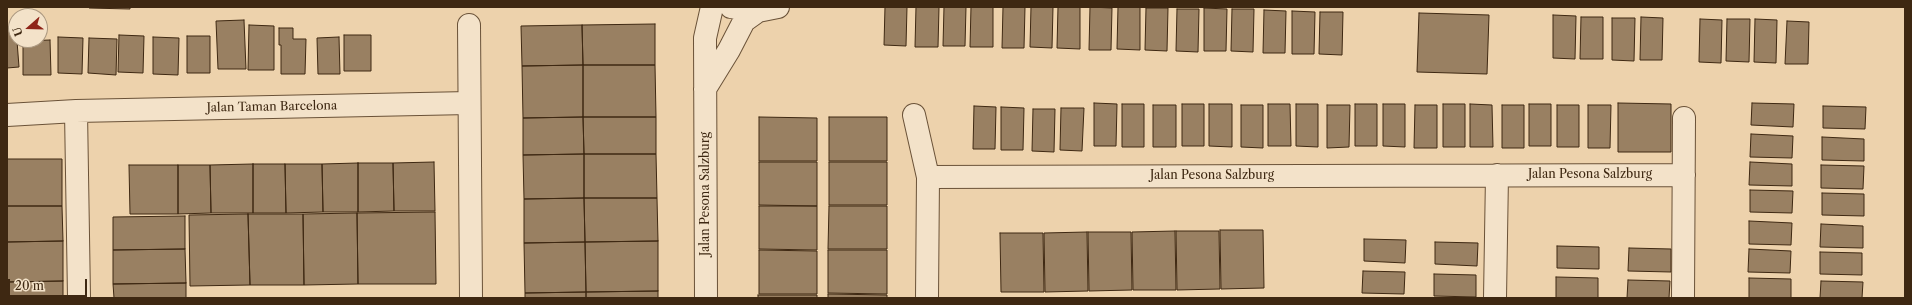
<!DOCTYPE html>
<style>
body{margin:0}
#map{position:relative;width:1912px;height:305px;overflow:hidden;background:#edd2ac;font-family:"Libre Caslon Text",serif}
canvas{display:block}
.frame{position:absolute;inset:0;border:8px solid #3e2812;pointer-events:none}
.north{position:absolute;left:8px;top:8px;width:40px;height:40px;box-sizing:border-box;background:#f3e2c9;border:1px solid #ab9880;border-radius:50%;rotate:250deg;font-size:11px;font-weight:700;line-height:16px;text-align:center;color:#3e2812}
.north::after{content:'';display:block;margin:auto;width:14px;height:18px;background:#8f2418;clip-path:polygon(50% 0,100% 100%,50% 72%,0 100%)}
.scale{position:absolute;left:8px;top:279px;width:79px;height:18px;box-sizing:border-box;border:2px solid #3e2812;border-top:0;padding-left:5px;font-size:12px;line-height:14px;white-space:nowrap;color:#3e2812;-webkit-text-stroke:3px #f3e2c9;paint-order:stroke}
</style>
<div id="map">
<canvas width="1912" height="305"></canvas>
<div class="frame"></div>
<div class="north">U</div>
<div class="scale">20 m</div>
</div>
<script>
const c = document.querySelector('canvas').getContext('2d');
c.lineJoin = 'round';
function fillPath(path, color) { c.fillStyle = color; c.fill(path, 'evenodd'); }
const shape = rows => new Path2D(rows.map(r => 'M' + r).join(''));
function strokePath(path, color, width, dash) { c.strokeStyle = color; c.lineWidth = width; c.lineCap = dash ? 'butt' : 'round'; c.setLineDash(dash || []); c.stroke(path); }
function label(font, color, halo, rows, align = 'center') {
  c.font = font + ' "Libre Caslon Text",serif'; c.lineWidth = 3; c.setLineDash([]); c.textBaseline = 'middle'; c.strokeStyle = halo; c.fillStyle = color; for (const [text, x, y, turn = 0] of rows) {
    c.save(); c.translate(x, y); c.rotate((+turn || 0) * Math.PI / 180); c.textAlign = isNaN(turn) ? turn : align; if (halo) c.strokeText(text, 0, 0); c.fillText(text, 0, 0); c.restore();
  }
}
const building = shape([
 [89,7,130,7,130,9,89,8,89,7],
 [885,7,907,7,906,46,884,45,885,7],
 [916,7,939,7,938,47,915,47,916,7],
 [944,7,966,7,965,46,943,46,944,7],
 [971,7,993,7,993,47,970,47,971,7],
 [1003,7,1025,7,1024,48,1002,48,1003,7],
 [1031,7,1053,7,1052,48,1030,47,1031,7],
 [1058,7,1080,7,1080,49,1057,48,1058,7],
 [1090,7,1112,8,1111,50,1089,50,1090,7],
 [1118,7,1140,7,1140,50,1117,49,1118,7],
 [1146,8,1168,8,1167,51,1145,50,1146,8],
 [1204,8,1227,9,1226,51,1204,51,1204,8],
 [1177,9,1199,9,1198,52,1176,51,1177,9],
 [1232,9,1254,9,1253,52,1231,51,1232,9],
 [1264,10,1286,11,1285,53,1263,53,1264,10],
 [1292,11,1315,12,1314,54,1292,54,1292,11],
 [1320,12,1343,12,1342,55,1319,54,1320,12],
 [1419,13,1489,15,1487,74,1417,72,1419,13],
 [1553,15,1576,16,1575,59,1553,58,1553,15],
 [1581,17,1603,17,1603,59,1580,59,1581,17],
 [1641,17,1663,18,1662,60,1640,60,1641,17],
 [1612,18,1635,18,1634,61,1612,60,1612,18],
 [1700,19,1722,20,1721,63,1699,62,1700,19],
 [1727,19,1750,19,1749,62,1726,61,1727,19],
 [1755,19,1777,20,1776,63,1754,62,1755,19],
 [244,20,246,69,218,69,216,21,244,20],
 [1787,21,1809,22,1808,64,1785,64,1787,21],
 [655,24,655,65,583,65,582,25,655,24],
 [249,25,274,26,274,70,248,70,249,25],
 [582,25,583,65,522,66,521,26,582,25],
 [7,28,16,28,19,67,7,68,7,28],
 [279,28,293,28,293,39,306,39,305,74,281,74,281,45,279,45,279,28],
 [119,35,144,36,143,73,118,72,119,35],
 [344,35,371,35,371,71,344,71,344,35],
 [187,36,210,36,210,73,187,73,187,36],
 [58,37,83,38,82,74,58,73,58,37],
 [153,37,179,38,178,75,153,74,153,37],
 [339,37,340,74,318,74,317,38,339,37],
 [89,38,117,39,116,75,88,73,89,38],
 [50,40,51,75,23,75,23,41,50,40],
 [583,65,583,117,523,118,522,66,583,65],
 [583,65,655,65,656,117,583,117,583,65],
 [1094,103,1117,104,1116,146,1094,146,1094,103],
 [1618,103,1671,104,1671,152,1618,152,1618,103],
 [1752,103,1794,104,1793,127,1751,125,1752,103],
 [1122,104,1144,104,1144,147,1122,147,1122,104],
 [1182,104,1204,104,1204,146,1182,146,1182,104],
 [1209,104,1232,104,1232,147,1209,146,1209,104],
 [1268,104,1290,104,1291,146,1268,146,1268,104],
 [1296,104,1318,104,1318,147,1296,146,1296,104],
 [1355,104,1377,104,1377,146,1355,146,1355,104],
 [1383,104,1405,104,1405,147,1383,146,1383,104],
 [1443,104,1465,104,1465,147,1443,147,1443,104],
 [1470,104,1492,105,1493,147,1470,147,1470,104],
 [1529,104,1551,104,1551,146,1529,146,1529,104],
 [1153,105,1176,105,1176,147,1153,147,1153,105],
 [1241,105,1263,105,1263,148,1241,147,1241,105],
 [1327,105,1350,105,1349,147,1327,148,1327,105],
 [1415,105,1437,105,1437,148,1414,148,1415,105],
 [1502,105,1524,105,1524,148,1502,148,1502,105],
 [1557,105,1579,105,1579,147,1557,147,1557,105],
 [1588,105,1611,105,1610,148,1588,148,1588,105],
 [974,106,996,107,995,149,973,149,974,106],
 [1823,106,1866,107,1865,129,1823,128,1823,106],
 [1001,107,1024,108,1023,150,1001,150,1001,107],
 [1061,108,1084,108,1082,151,1060,150,1061,108],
 [1033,109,1055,109,1054,152,1032,151,1033,109],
 [583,117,656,117,656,154,584,154,583,117],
 [583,117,584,154,523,155,523,118,583,117],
 [759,117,817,118,817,161,759,161,759,117],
 [829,117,887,117,887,161,829,161,829,117],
 [1751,134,1793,136,1792,158,1750,157,1751,134],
 [1822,137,1864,139,1864,161,1822,160,1822,137],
 [584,154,656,154,657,198,584,198,584,154],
 [584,154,584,198,524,199,523,155,584,154],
 [7,159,62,159,62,206,7,206,7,159],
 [434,162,435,211,394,211,393,163,434,162],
 [759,162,817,162,817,206,759,205,759,162],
 [829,162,887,162,887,205,829,205,829,162],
 [1750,162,1792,164,1792,186,1749,185,1750,162],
 [358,163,358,212,323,212,322,164,358,163],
 [358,163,393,163,394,211,358,212,358,163],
 [253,164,253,213,211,213,210,165,253,164],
 [253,164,285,164,286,213,253,213,253,164],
 [285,164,322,164,323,212,286,213,285,164],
 [129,165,178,165,178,214,130,214,129,165],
 [178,165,210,165,211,213,178,214,178,165],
 [1821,165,1864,166,1863,189,1821,188,1821,165],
 [1750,190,1793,191,1792,213,1750,212,1750,190],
 [1822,193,1864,194,1864,216,1822,215,1822,193],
 [584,198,585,242,524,243,524,199,584,198],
 [584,198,657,198,658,241,585,242,584,198],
 [7,206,62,206,63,241,7,242,7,206],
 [759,206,817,206,817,250,759,249,759,206],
 [829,206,887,206,887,249,828,249,829,206],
 [435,212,436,284,358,284,357,213,435,212],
 [357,213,358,284,304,285,303,214,357,213],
 [248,214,303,214,304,285,250,285,248,214],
 [248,214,250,285,190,286,189,215,248,214],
 [185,216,185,249,113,250,113,217,185,216],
 [1749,221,1792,223,1791,245,1749,244,1749,221],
 [1821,224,1863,226,1863,248,1820,247,1821,224],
 [1220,230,1263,230,1264,288,1221,289,1220,230],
 [1175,231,1176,290,1133,290,1132,232,1175,231],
 [1176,231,1219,231,1220,289,1177,290,1176,231],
 [1087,232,1088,291,1045,292,1044,233,1087,232],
 [1088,232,1131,232,1132,290,1089,291,1088,232],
 [1000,233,1043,233,1044,292,1001,292,1000,233],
 [1364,239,1406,240,1405,263,1364,261,1364,239],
 [63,241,63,281,7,282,7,242,63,241],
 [658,241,658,291,586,292,585,242,658,241],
 [585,242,586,292,525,293,524,243,585,242],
 [1435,242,1478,243,1477,266,1435,264,1435,242],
 [1557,246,1599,247,1599,269,1557,268,1557,246],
 [1629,248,1671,249,1671,272,1628,271,1629,248],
 [185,249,186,283,113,284,113,250,185,249],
 [1749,249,1791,251,1790,273,1748,272,1749,249],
 [759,250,817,251,817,294,759,294,759,250],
 [828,250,887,250,887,294,828,293,828,250],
 [1820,252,1862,253,1862,275,1820,274,1820,252],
 [1363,271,1405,272,1404,294,1362,293,1363,271],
 [1434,274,1476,275,1476,297,1434,296,1434,274],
 [1556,277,1598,278,1598,298,1556,298,1556,277],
 [1749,278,1791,279,1791,298,1749,298,1749,278],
 [1628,280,1670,281,1669,298,1627,298,1628,280],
 [63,281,63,298,7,298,7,282,63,281],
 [1821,281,1863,282,1862,298,1820,298,1821,281],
 [186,283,186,298,114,298,113,284,186,283],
 [658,291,658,298,586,298,586,292,658,291],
 [586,292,586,298,525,298,525,293,586,292],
 [828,294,887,295,887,298,828,298,828,294],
 [758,295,817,295,817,298,758,298,758,295]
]);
fillPath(building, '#998062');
strokePath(building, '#3e2812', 1);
const minor = shape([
 [731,7,758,11,778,7],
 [469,25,471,298],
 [705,89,729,50,744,21,758,11],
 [76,111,79,298],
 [7,115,76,111,469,103],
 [914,115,928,177,927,298],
 [928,177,1684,175],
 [706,298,705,38,712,7],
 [1495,298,1497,175],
 [1683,298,1684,118]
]);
strokePath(minor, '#6a5238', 24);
strokePath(minor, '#f3e2c9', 22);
label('12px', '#3e2812', '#f3e2c9', [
 ["Jalan Taman Barcelona",272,107,-1],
 ["Jalan Pesona Salzburg",1590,175],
 ["Jalan Pesona Salzburg",1212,176],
 ["Jalan Pesona Salzburg",706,194,-90]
]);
</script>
